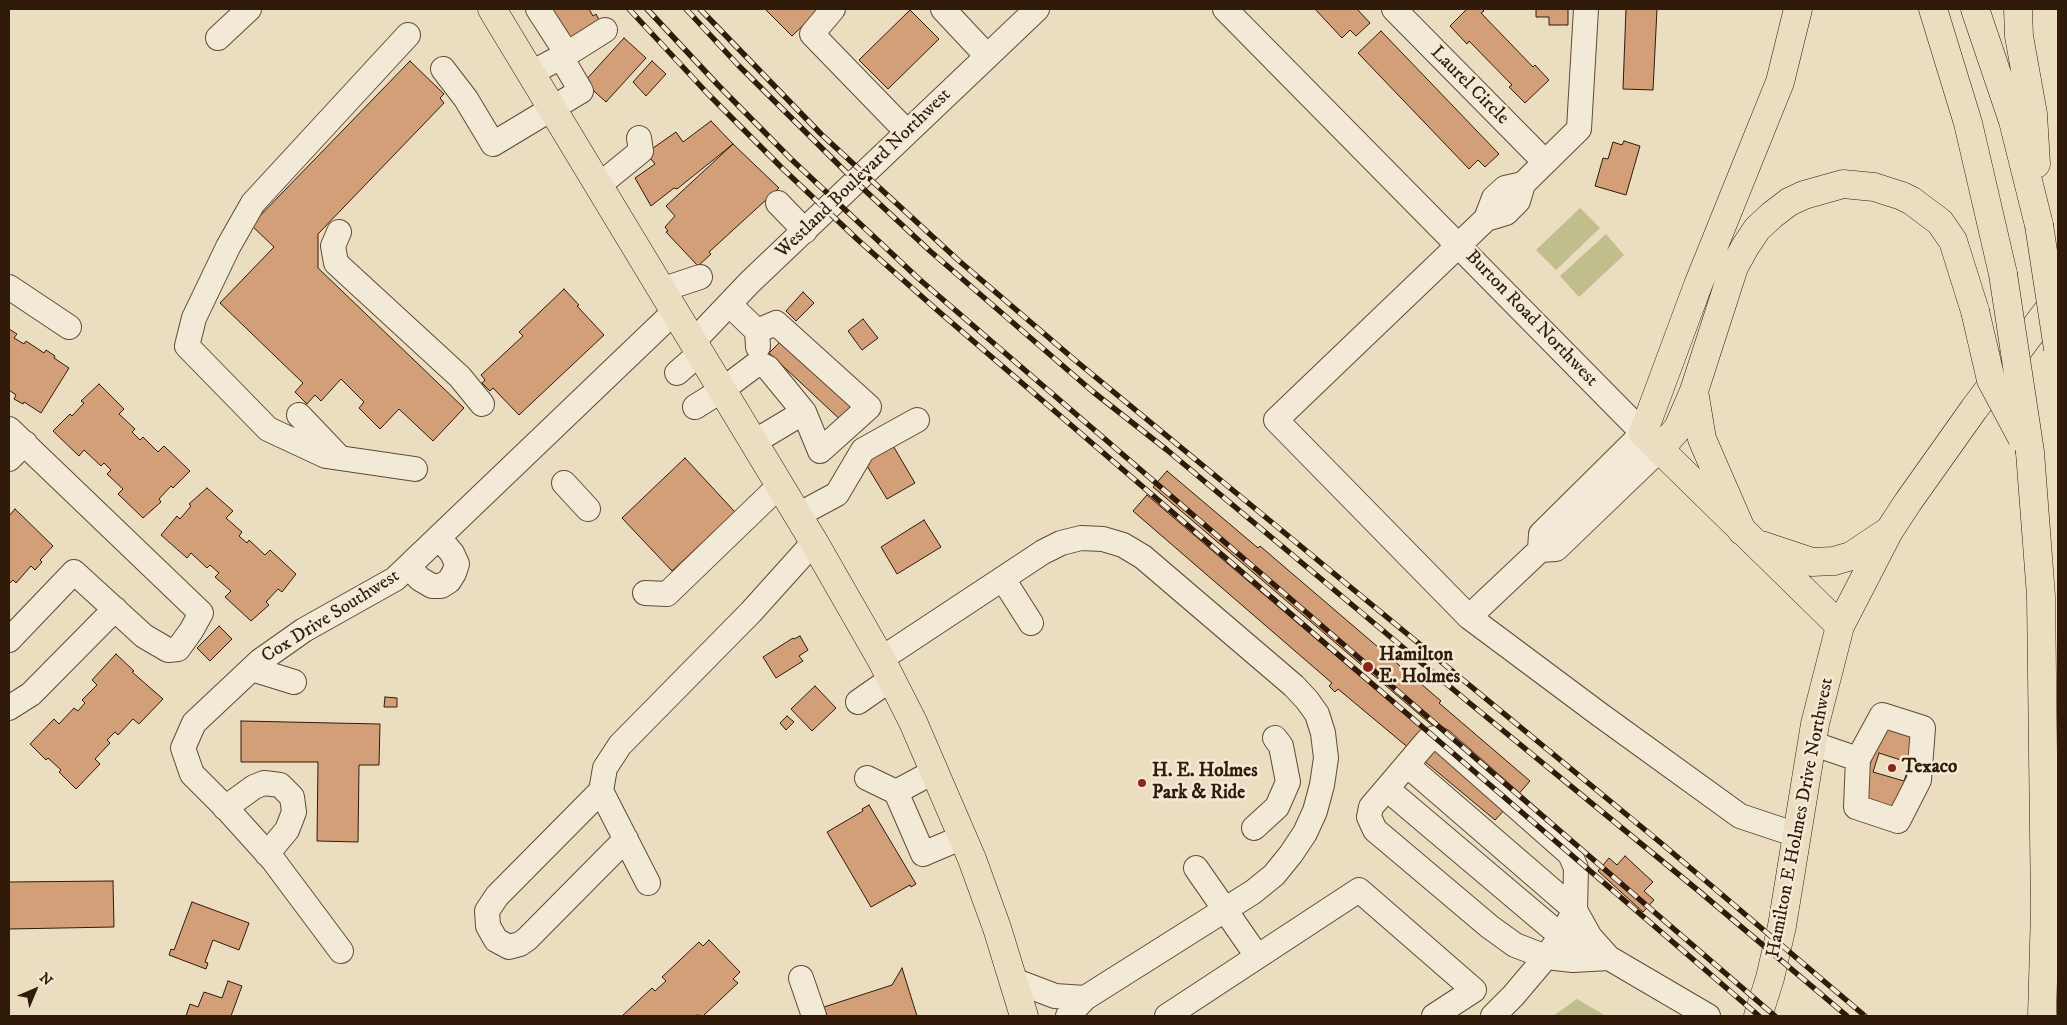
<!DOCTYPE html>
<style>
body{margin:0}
#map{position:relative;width:2067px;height:1025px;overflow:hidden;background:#ebddc0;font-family:"IM FELL DW Pica",serif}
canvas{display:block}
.frame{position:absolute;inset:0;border:10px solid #301a09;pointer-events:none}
.north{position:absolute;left:10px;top:965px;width:50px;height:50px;-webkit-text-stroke:4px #f2e9d6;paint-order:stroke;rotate:45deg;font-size:14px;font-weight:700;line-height:20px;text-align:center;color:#301a09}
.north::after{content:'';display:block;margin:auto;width:18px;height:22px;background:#301a09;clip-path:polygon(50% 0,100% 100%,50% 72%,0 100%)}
</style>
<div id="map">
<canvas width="2067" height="1025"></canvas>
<div class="frame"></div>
<div class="north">N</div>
</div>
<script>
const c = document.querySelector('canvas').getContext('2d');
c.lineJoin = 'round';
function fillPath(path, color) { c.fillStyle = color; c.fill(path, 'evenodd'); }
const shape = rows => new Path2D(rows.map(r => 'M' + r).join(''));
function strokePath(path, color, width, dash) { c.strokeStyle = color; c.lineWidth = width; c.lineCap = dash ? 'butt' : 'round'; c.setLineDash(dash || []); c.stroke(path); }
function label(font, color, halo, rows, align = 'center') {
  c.font = font + ' "IM FELL DW Pica",serif'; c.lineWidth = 5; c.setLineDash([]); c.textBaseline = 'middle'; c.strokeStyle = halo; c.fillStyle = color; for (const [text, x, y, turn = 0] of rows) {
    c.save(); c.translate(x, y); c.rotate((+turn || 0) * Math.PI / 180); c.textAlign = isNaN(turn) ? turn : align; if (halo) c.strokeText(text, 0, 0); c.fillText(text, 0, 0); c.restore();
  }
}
fillPath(shape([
 [1580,208,1600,228,1556,270,1536,250],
 [1606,234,1624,255,1579,297,1560,276],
 [1577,999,1606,1016,1553,1016]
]), '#c0be8d');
const building = shape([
 [549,9,589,9,593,16,596,14,601,24,570,43,549,9],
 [765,9,816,9,818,11,792,36,765,9],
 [1315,9,1357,9,1370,23,1356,36,1350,30,1342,38,1315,9],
 [1467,9,1482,9,1484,11,1481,13,1533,67,1535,65,1549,80,1525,103,1509,87,1512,85,1469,41,1467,44,1450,26,1467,9],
 [1536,9,1568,9,1568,25,1549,25,1549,17,1536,17,1536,9],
 [1626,9,1657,9,1653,90,1623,89,1626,9],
 [910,10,939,39,888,89,859,60,910,10],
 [1381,31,1499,154,1485,167,1478,160,1469,169,1358,53,1381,31],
 [624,38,646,58,606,102,584,82,624,38],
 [410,61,444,94,440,98,444,103,318,234,318,268,464,408,433,441,399,409,380,429,359,408,364,402,341,379,321,401,315,395,307,404,295,392,303,383,220,303,274,247,251,225,410,61],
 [652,61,666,74,646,96,633,82,652,61],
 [711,121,733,144,677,189,674,188,651,206,635,178,655,164,646,153,676,132,683,142,711,121],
 [1624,141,1640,146,1626,195,1595,186,1603,158,1608,159,1613,142,1622,145,1624,141],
 [733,144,779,188,709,252,711,254,698,266,666,232,668,231,665,227,675,216,666,206,733,144],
 [564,289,579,305,577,306,604,335,519,415,493,388,490,391,482,383,485,380,481,375,523,336,519,332,564,289],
 [803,292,814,303,796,321,786,311,803,292],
 [863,319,878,338,862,350,848,331,863,319],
 [9,329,17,334,14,338,24,344,26,341,44,353,46,350,55,356,54,358,69,368,41,413,24,402,23,404,14,399,16,395,9,390,9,329],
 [782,340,859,411,846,425,769,353,782,340],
 [99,384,124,409,119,414,135,429,132,432,140,440,143,437,158,452,164,446,190,471,173,488,171,486,159,499,161,502,143,518,118,494,123,489,107,474,111,470,104,463,101,466,84,450,79,456,53,431,70,414,72,416,84,403,81,401,99,384],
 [892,444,915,483,887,499,864,461,892,444],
 [685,458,735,512,672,571,622,518,685,458],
 [1167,471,1258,548,1260,546,1441,701,1439,703,1530,781,1516,797,1153,487,1167,471],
 [207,488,233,511,226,518,242,532,239,536,247,543,249,540,265,555,270,550,296,574,282,592,278,589,266,602,269,605,251,621,225,597,231,591,215,577,219,573,210,565,207,568,191,553,187,558,161,535,177,516,180,519,191,506,189,504,207,488],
 [1147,495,1510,804,1495,820,1338,689,1335,692,1329,686,1332,683,1133,511,1147,495],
 [15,509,53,546,40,560,42,562,35,570,31,566,16,583,13,580,9,584,9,516,15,509],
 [924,520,941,547,897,574,881,547,924,520],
 [219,626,232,639,210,661,197,648,219,626],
 [800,636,808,650,799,656,803,661,776,678,763,657,793,638,794,639,800,636],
 [116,654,134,671,132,672,163,699,139,724,133,719,118,735,115,732,107,740,110,743,95,759,100,764,76,789,59,772,61,770,48,758,46,760,30,744,54,719,59,724,74,708,78,711,85,703,82,700,97,685,92,680,116,654],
 [815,686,836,708,812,731,791,709,815,686],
 [385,697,397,698,397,707,384,707,385,697],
 [787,716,794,722,786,730,780,723,787,716],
 [241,721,380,724,379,765,359,765,358,842,317,841,318,762,241,762,241,721],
 [1883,723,1919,734,1896,811,1859,800,1883,723],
 [1879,753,1910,763,1904,781,1873,772,1879,753],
 [869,805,916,884,911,887,910,885,871,907,827,832,863,811,862,809,869,805],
 [1625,856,1653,882,1644,891,1654,900,1643,912,1598,871,1609,858,1617,865,1625,856],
 [113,881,114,927,9,929,9,882,113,881],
 [192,902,249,923,239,950,213,940,205,962,208,963,206,969,169,955,171,949,174,950,192,902],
 [709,940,740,972,733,979,738,983,703,1016,697,1015,695,1016,622,1016,652,988,655,991,666,981,662,977,699,942,703,946,709,940],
 [902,968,917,1016,827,1016,824,1007,892,985,902,968],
 [228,981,242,986,231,1016,186,1016,190,1004,198,1007,204,992,222,998,228,981]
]);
fillPath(building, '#d39f79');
strokePath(building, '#301a09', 1);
const minor = shape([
 [833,9,812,34,907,132],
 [943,9,987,56],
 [1225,9,1643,433,1541,534,1540,550],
 [1394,9,1545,162],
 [1586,9,1579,129,1523,184,1518,201,1506,213,1486,219,1276,420,1469,617,1540,550,1556,549,1659,450],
 [408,35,253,203,228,247,194,318,187,346,268,429,326,456,415,469],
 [218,38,249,9],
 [567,54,605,30],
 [443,69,466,99,493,144,581,91,561,57],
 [531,73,567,54,538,9],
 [598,186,641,151,639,138],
 [778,203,805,231],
 [1486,219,1494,198,1505,188,1523,184],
 [339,232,333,246,336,263,460,377,482,404],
 [9,287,69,327],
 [661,290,700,277],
 [729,304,757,331,758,347],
 [757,331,776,323,869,407,820,451,804,412,768,368,758,363],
 [693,342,750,282,1037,9],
 [677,373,700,353],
 [695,407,722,390,758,363],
 [299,415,339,457],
 [9,429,201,613,191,631,178,649,168,650,144,636,74,572,9,640],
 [754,442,804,412],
 [9,459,25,443],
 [564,483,588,509],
 [798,515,837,494,863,450,917,420],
 [409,567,420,579,432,586,441,586,449,581,454,573,457,564,452,553,439,538],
 [1003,579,1031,623],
 [645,593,667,594,780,485],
 [1469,617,1599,714,1740,816,1797,835],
 [881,659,1043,552,1061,543,1081,538,1103,539,1123,545,1143,557,1294,686,1307,700,1317,714,1323,733,1326,758,1322,785,1315,811,1305,833,1291,854,1274,875,1253,892,1085,998,1068,1016],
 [252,669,294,682],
 [858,702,891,679],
 [9,708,31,694,115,609],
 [1811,743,1858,759,1882,715,1923,728,1919,780,1898,821,1856,807,1858,759],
 [1407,765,1575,910,1590,937,1607,956],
 [867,778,896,792,923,854,963,837],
 [1387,789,1561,936,1589,951,1609,958,1708,1016],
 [601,791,497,896,487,911,488,926,496,940,509,947,520,944,527,939,626,839],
 [896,792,935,771],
 [225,808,254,787,264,783,280,785,292,797,294,812,287,830,267,854],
 [1254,828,1277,807,1288,782,1281,746,1275,738],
 [1196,868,1257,956],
 [648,883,601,791,605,768,620,745,751,612,814,542],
 [341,951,273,860,226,808,192,774,183,748,194,723,260,661,304,630,395,579,674,312],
 [801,978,814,1016],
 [1013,980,1055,996,1085,998],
 [1167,1016,1359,890,1474,990,1434,1016],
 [1493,1016,1513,996,1546,957,1561,936,1575,910,1576,868,1570,854,1442,741,1436,738,1428,740,1371,807,1369,817,1375,830,1490,927,1515,945,1546,957,1573,960,1609,958]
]);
const major = shape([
 [492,9,814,542,881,659,913,722,972,859,997,928,1024,1016],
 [1643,433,1840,626],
 [1761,545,1812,562,1834,561,1851,556,1887,532],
 [1758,1016,1770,978,1782,926,1815,724,1840,626,1889,531,1908,502,1974,409,2058,297]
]);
const highway = shape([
 [1933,9,1968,123,2003,274],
 [1975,9,2013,121,2039,225],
 [2018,9,2019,36,2033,114,2036,164],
 [1643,433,1698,285,1780,82,1798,9],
 [1659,450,1678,428,1694,391],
 [2030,452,2041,596,2045,910,2042,1016],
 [1742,531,1702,439,1694,391,1734,267,1745,247,1757,229,1772,215,1789,202,1804,195,1843,184,1874,187,1902,196,1912,201,1940,222,1953,241,1975,311]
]);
strokePath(minor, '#5f4b37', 26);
strokePath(major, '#301a09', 29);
strokePath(highway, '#301a09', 29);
strokePath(minor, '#f2e9d6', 24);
strokePath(major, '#ebddc0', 28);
strokePath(highway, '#ebddc0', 28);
const rail = shape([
 [629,9,708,94,782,168,858,240,937,310,1759,1016],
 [647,9,718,85,791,159,919,279,1775,1016],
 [686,9,738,65,856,182,930,251,1092,391,1167,450,1467,701,1700,892,1847,1016],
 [700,9,821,134,958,260,1076,361,1661,843,1865,1016]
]);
strokePath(rail, '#301a09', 5.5);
strokePath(rail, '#f2e9d6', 4, [11]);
const highwayBridge = shape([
 [2039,225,2058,349],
 [2003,274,2030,452],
 [1975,311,1991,380,2022,438]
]);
strokePath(highwayBridge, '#301a09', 29, []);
strokePath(highwayBridge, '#ebddc0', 28);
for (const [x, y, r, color] of [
 [1368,667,6,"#8f2418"],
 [1892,768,5,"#8f2418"],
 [1142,783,5,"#8f2418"]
]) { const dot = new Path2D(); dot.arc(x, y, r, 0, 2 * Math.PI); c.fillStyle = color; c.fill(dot); strokePath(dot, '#f2e9d6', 2); }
label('19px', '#301a09', '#f2e9d6', [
 ["Laurel Circle",1469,86,45],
 ["Westland Boulevard Northwest",864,174,-44],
 ["Burton Road Northwest",1531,319,46],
 ["Cox Drive Southwest",331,617,-32],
 ["Hamilton E Holmes Drive Northwest",1801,818,-79]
]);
label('bold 19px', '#301a09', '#f2e9d6', [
 ["Hamilton",1379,656],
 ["E. Holmes",1379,678],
 ["Texaco",1902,768],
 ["H. E. Holmes",1152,772],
 ["Park & Ride",1152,794]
], 'left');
</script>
